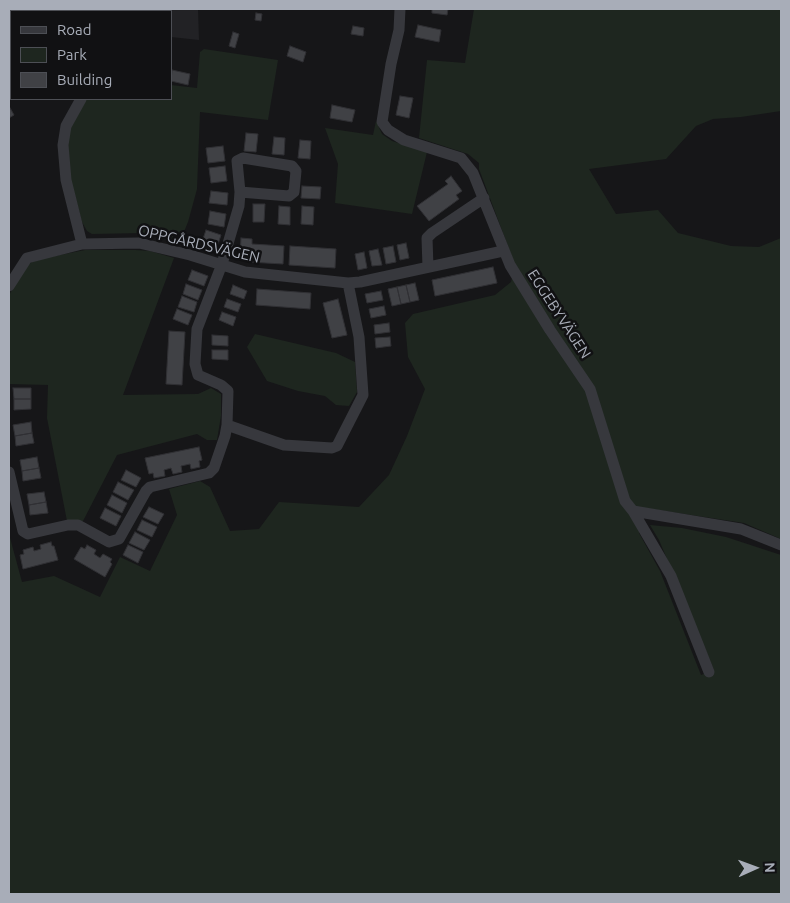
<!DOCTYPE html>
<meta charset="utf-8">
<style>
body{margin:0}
#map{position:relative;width:790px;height:903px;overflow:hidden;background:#161618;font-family:Ubuntu,sans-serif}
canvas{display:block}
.frame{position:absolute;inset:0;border:10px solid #a8adb8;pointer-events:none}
.legend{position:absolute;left:10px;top:10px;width:162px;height:90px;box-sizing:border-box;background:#111113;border:1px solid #4d4f55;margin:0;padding:6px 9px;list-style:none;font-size:15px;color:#a8adb8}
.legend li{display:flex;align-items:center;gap:10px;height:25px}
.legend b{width:25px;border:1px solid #4d4f55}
.north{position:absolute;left:730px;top:843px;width:50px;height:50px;-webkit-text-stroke:4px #111113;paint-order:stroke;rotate:88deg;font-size:14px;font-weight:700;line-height:20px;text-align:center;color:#a8adb8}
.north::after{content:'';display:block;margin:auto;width:18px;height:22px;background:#a8adb8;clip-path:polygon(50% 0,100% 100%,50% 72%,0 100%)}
</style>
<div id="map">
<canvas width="790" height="903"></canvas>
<div class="frame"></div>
<ul class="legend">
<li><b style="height:6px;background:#37383d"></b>Road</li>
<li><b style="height:14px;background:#1e261f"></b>Park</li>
<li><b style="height:14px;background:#404145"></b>Building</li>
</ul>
<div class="north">N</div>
</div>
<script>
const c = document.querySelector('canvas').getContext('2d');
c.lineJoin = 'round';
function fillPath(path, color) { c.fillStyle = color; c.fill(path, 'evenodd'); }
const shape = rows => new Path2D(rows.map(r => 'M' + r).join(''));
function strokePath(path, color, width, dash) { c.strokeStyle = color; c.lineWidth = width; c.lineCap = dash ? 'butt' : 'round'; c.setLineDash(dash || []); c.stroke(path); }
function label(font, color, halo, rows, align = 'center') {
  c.font = font + ' Ubuntu,sans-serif'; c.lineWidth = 5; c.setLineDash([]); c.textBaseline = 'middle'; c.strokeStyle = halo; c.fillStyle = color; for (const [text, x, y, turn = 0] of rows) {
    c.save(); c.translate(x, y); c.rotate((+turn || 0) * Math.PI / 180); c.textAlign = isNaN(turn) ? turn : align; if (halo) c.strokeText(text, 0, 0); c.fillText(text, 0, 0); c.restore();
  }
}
fillPath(shape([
 [116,9,198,9,199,40,171,37,171,11,117,11]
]), '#222225');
fillPath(shape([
 [474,9,781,9,781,111,741,117,713,119,696,126,666,159,589,169,616,214,658,210,678,233,731,246,759,247,781,238,781,539,744,523,645,508,639,533,660,571,701,675,714,670,659,540,650,525,682,528,726,537,781,555,781,894,9,894,9,534,22,582,54,576,100,597,120,557,150,571,177,515,169,489,200,481,210,487,230,531,259,529,279,502,359,507,389,475,407,436,425,389,408,357,405,323,413,314,495,295,511,282,515,265,479,169,479,163,468,154,419,138,427,60,465,63],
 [204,49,278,60,268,120,200,112,197,189,188,222,179,244,144,233,92,234,87,231,82,222,68,170,67,144,70,129,84,99,171,99,171,85,197,88,200,52],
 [376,121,382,134,392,141,427,152,412,214,335,203,338,164,325,128,373,135],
 [85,250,136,250,150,251,174,258,123,395,198,394,211,388,221,394,221,416,217,440,207,440,197,434,117,455,83,521,67,521,47,418,48,385,9,384,9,295,26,267,34,260],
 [255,334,336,353,355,362,357,392,349,406,336,405,325,396,298,391,267,381,247,347]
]), '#1e261f');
const building = shape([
 [432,9,448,9,447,15,432,13,432,9],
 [256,13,262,14,261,21,255,20,256,13],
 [418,25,441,30,439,42,415,37,418,25],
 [353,26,364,28,363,36,351,34,353,26],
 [233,32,239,34,235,48,229,46,233,32],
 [290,46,306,52,303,62,287,56,290,46],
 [172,70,190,74,188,85,171,81,172,70],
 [400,96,413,98,409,118,396,115,400,96],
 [332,105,355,110,352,122,330,118,332,105],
 [9,106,14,115,9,118,9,106],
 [246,133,258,134,256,152,244,151,246,133],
 [274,137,285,138,284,155,272,154,274,137],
 [300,140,311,141,310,159,298,158,300,140],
 [223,146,225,161,208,163,206,148,223,146],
 [225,166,227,181,211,183,209,168,225,166],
 [451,176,462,191,456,195,459,199,429,221,417,206,448,184,445,181,451,176],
 [302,186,321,187,320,199,301,198,302,186],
 [211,191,228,193,227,205,209,203,211,191],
 [253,204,265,204,264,222,253,222,253,204],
 [279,206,290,207,290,225,278,224,279,206],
 [302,206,314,207,313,225,301,224,302,206],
 [210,211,226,214,224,227,208,224,210,211],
 [206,230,221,235,217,247,202,242,206,230],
 [241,238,252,239,252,244,284,246,283,264,249,262,249,257,240,257,241,238],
 [406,243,409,258,400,260,397,245,406,243],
 [290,246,336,249,335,268,289,265,290,246],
 [393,246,396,262,386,264,383,248,393,246],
 [378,249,382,265,372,266,369,251,378,249],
 [364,252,367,268,358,270,355,254,364,252],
 [493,267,497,283,435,296,432,280,493,267],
 [192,270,208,276,204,286,188,280,192,270],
 [415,283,419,300,410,302,406,285,415,283],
 [186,284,202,290,198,300,183,294,186,284],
 [233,285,247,291,244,299,230,294,233,285],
 [406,285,410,302,401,304,397,287,406,285],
 [397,287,401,304,392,306,388,289,397,287],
 [257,289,311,293,310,309,256,305,257,289],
 [381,291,383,300,367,303,365,294,381,291],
 [182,296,197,302,194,312,178,307,182,296],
 [227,299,241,304,238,312,224,307,227,299],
 [338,299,347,335,332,338,323,303,338,299],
 [384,306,386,315,371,318,369,309,384,306],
 [177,309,192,315,188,325,173,319,177,309],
 [222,312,236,317,233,326,219,320,222,312],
 [389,323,390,332,375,334,374,325,389,323],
 [169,331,185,332,182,385,166,384,169,331],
 [212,335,228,336,228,346,212,345,212,335],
 [390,337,391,346,376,348,375,338,390,337],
 [212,350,228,350,228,360,212,359,212,350],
 [13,388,31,388,31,399,14,399,13,388],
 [14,399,31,399,31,409,14,410,14,399],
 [31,422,32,433,15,436,13,425,31,422],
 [32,433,34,443,16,446,15,436,32,433],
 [199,447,202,460,199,461,200,467,191,469,190,464,181,466,182,472,173,474,171,468,164,470,165,476,154,478,153,473,149,474,145,458,199,447],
 [37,457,39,468,22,471,20,460,37,457],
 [39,468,41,478,23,481,22,471,39,468],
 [126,470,141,478,136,487,121,480,126,470],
 [118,482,134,490,128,500,113,492,118,482],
 [44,492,46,502,29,505,27,494,44,492],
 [112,495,127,503,122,513,107,505,112,495],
 [46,502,48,513,30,515,29,505,46,502],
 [149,507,164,514,158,524,143,517,149,507],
 [105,508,121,516,116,526,100,518,105,508],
 [142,520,157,527,152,537,137,530,142,520],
 [135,532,150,540,144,550,129,543,135,532],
 [51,542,52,546,54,546,58,560,23,569,20,555,24,554,23,550,33,547,34,551,41,549,40,545,51,542],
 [87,545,96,550,94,554,100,558,103,554,112,559,110,562,112,564,105,577,74,559,81,547,85,549,87,545],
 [128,545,143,552,138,563,123,555,128,545]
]);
fillPath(building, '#404145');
strokePath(building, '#303034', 1);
strokePath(shape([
 [55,9,57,11],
 [400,9,399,30,391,64,382,122,388,130,404,140,461,158,473,173,510,265,550,330,590,389,625,501,633,511,671,576,709,672],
 [81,99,66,126,63,145,66,180,82,244,139,243,190,255,245,272,348,283,360,282,503,251],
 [240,192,237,161,243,158,292,166,296,171,294,192,289,196,240,192,239,206,222,264,197,329,195,364,198,375,221,385,228,391,227,425,284,445,332,448,337,446,363,395,359,337,348,283],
 [428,267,427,238,432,233,484,198],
 [9,286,27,258,82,244],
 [9,472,23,531,28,534,68,525,78,525,109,542,119,539,146,491,150,487,209,473,214,468,225,436,227,425],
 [633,511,741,529,781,545]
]), '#37383d', 11);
label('15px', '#a8adb8', '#111113', [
 ["OPPGÅRDSVÄGEN",199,244,13],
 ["EGGEBYVÄGEN",559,314,57]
]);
</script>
